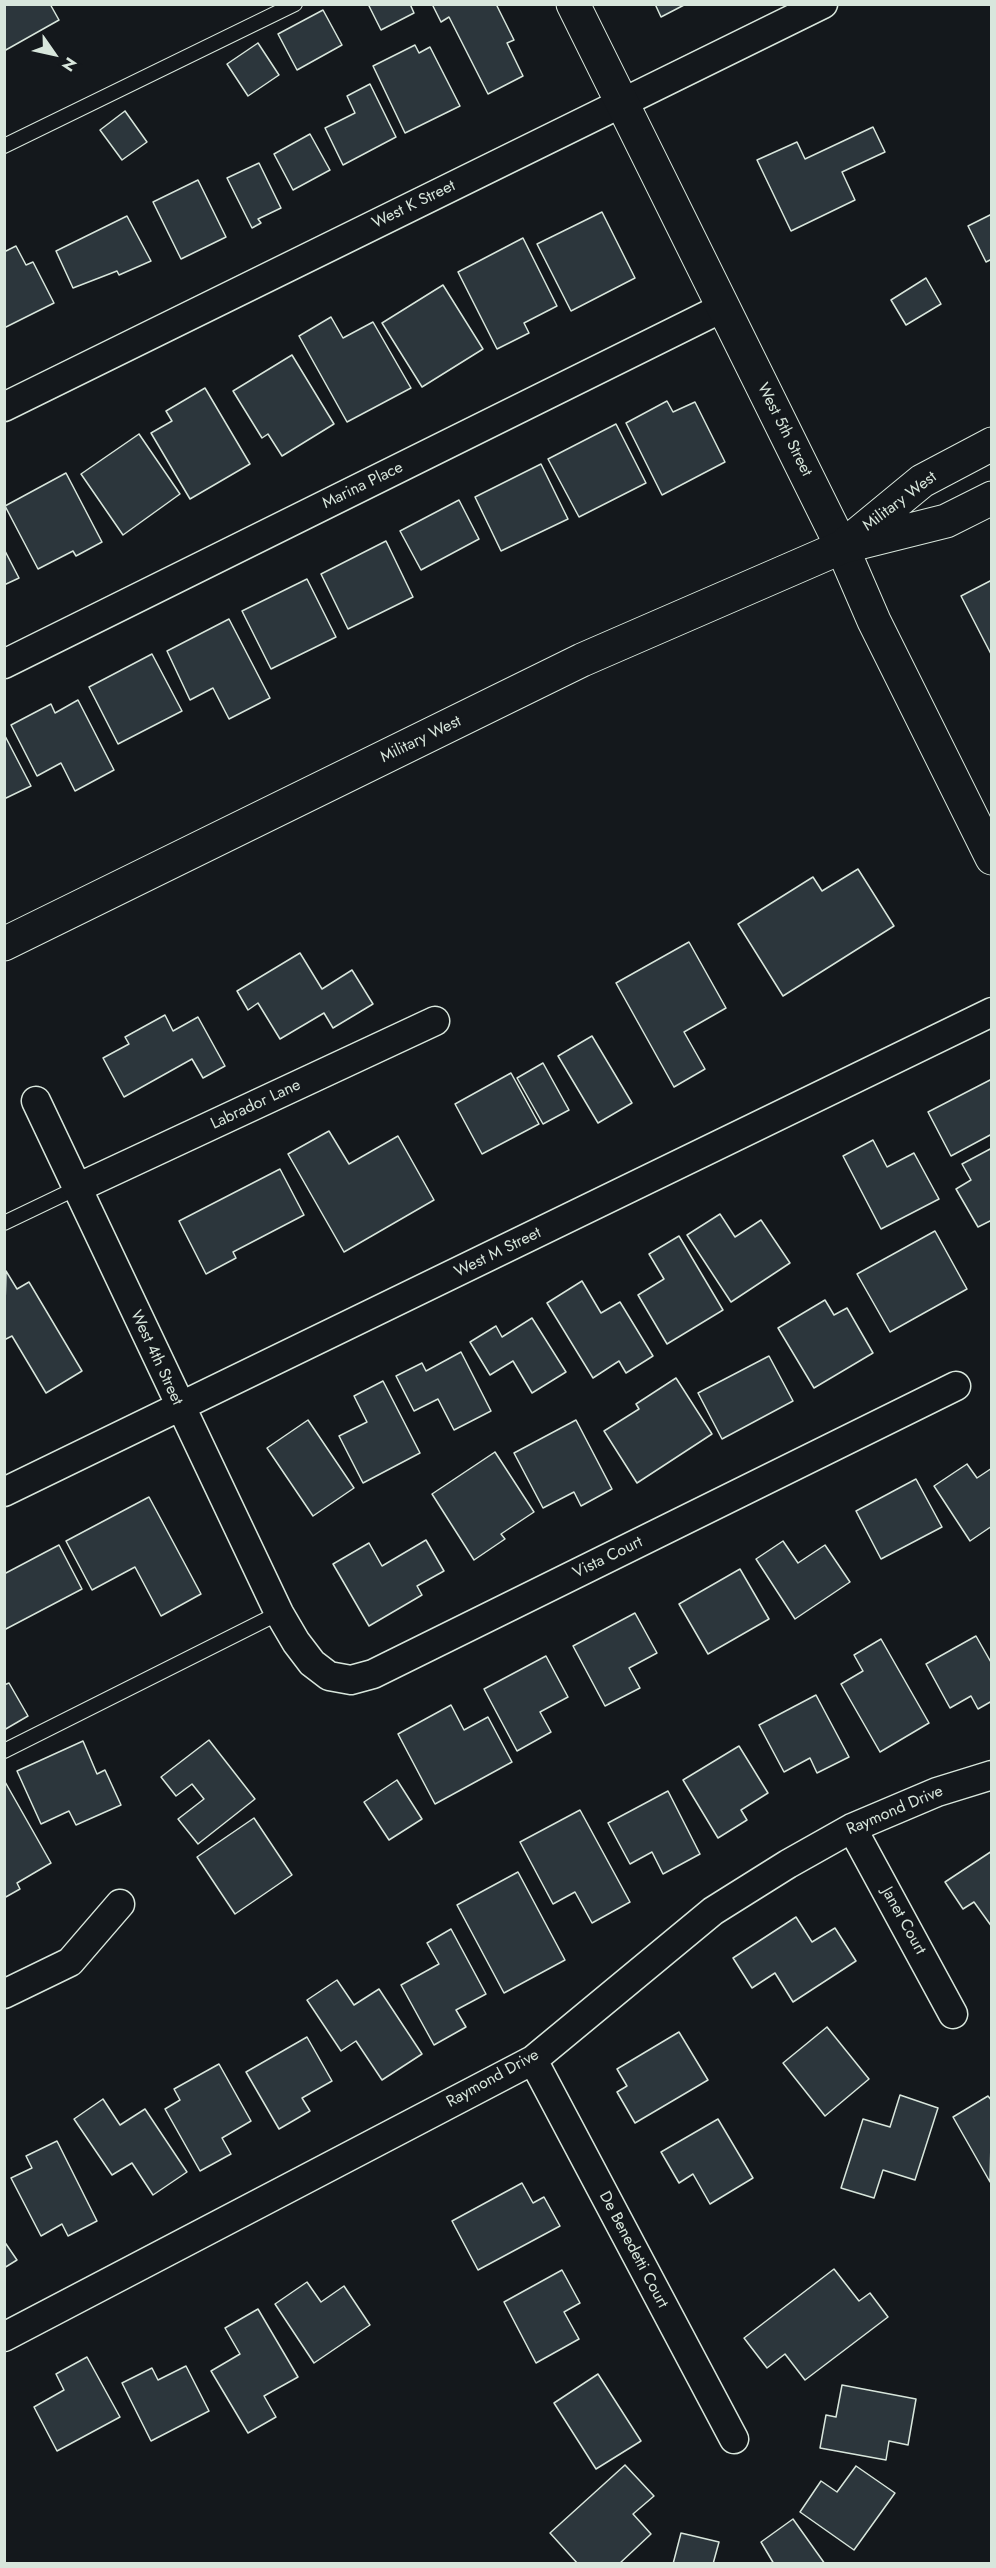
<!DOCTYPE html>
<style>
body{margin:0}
#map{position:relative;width:996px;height:2568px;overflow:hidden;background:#14181c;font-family:Jost,sans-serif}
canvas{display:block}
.frame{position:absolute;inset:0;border:6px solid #d8e6dc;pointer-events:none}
.north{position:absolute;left:24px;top:24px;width:60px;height:60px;-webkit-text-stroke:4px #14181c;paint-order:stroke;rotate:124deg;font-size:16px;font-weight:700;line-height:24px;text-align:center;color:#d8e6dc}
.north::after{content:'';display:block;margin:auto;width:21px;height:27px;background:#d8e6dc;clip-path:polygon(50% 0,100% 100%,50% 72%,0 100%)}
</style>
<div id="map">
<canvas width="996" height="2568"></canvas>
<div class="frame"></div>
<div class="north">N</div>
</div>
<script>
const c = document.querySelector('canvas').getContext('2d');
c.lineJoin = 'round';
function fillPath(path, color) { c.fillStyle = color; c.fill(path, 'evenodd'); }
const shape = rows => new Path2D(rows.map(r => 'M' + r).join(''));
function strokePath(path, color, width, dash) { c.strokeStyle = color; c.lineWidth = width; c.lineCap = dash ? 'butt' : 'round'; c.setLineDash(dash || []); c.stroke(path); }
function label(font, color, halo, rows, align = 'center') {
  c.font = font + ' Jost,sans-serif'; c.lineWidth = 4.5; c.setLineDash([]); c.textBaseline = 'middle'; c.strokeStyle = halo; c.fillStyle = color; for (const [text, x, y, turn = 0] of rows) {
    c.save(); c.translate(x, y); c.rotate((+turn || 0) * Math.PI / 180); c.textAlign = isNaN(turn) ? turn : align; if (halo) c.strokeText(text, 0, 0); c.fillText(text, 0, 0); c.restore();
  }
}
const building = shape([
 [4,4,50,4,59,20,4,51,4,4],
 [368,4,410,4,414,13,381,30,368,4],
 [432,4,496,4,514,40,507,43,523,76,488,94,449,17,441,22,432,4],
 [655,4,686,4,661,17,655,4],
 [323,10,342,45,297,70,278,34,323,10],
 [258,43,279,75,248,96,227,64,258,43],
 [415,45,419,53,430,47,460,106,405,133,373,66,415,45],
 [370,84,396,137,343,165,325,128,355,113,347,96,370,84],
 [125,111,147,142,122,160,100,130,125,111],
 [873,127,885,152,842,172,855,200,791,231,757,160,797,142,805,159,873,127],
 [310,134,330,170,293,190,274,154,310,134],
 [259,163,281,208,258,219,261,223,252,228,227,178,259,163],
 [198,180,226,237,181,259,153,202,198,180],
 [602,212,635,278,571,311,537,244,602,212],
 [992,214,992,259,986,262,968,226,992,214],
 [127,216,151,261,119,275,117,271,73,288,56,251,127,216],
 [523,238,557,306,524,323,529,333,497,349,458,272,523,238],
 [16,246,26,265,33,262,54,303,4,328,4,252,16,246],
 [926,278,941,304,906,325,891,300,926,278],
 [443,285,483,349,422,387,382,323,443,285],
 [331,317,343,338,373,322,411,388,347,422,299,336,331,317],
 [292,355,334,424,282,456,268,434,262,438,233,391,292,355],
 [205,388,250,464,190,499,151,433,172,421,166,411,205,388],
 [667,401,673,412,695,402,725,462,662,495,626,423,667,401],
 [616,424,646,483,579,517,548,459,616,424],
 [139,434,180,494,123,535,81,474,139,434],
 [541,464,568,519,501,551,475,497,541,464],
 [66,473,102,542,76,556,73,551,38,569,5,506,66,473],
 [459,500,479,539,421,570,400,531,459,500],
 [386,541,413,597,348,629,321,574,386,541],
 [4,549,19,578,4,585,4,549],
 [307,579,336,637,271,669,242,611,307,579],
 [992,580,992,656,961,596,992,580],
 [229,619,270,698,229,719,213,688,190,700,167,651,229,619],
 [152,654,182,711,118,744,89,687,152,654],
 [78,700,114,770,75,791,61,763,37,776,11,725,51,704,55,713,78,700],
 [4,734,31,786,4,799,4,734],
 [858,869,894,926,783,996,738,924,813,877,822,891,858,869],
 [689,942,726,1008,684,1032,705,1069,674,1087,616,983,689,942],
 [300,953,322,989,352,970,373,1004,333,1028,324,1013,280,1039,258,1003,248,1010,237,991,300,953],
 [165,1015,173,1031,198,1017,225,1066,203,1078,192,1059,124,1097,103,1058,129,1044,125,1037,165,1015],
 [592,1036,632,1103,598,1123,558,1056,592,1036],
 [543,1063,569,1110,543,1124,517,1078,543,1063],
 [511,1073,539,1124,482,1154,455,1104,511,1073],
 [992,1079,992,1134,951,1156,928,1112,992,1079],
 [329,1131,349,1164,398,1136,434,1200,344,1252,288,1154,329,1131],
 [873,1140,887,1167,914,1153,939,1199,881,1229,843,1156,873,1140],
 [992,1148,992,1220,978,1227,956,1189,971,1180,962,1164,992,1148],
 [280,1169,304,1215,233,1252,236,1258,206,1274,179,1221,280,1169],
 [720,1214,735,1237,761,1220,790,1263,731,1302,687,1235,720,1214],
 [935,1231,967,1289,890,1332,857,1274,935,1231],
 [679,1236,723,1310,667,1344,638,1295,664,1279,649,1254,679,1236],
 [6,1271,17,1289,29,1282,82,1371,46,1393,12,1336,4,1340,6,1271],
 [582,1281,601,1313,620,1302,653,1356,626,1373,619,1361,593,1378,547,1303,582,1281],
 [825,1300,834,1315,847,1308,873,1353,814,1388,778,1328,825,1300],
 [532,1318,566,1372,532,1393,513,1361,490,1375,470,1342,496,1326,502,1337,532,1318],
 [461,1352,491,1411,454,1430,438,1399,414,1411,396,1376,422,1363,426,1371,461,1352],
 [769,1356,793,1401,722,1439,698,1393,769,1356],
 [676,1378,712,1434,637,1483,604,1431,639,1409,636,1404,676,1378],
 [383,1381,420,1453,363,1483,339,1436,367,1422,354,1396,383,1381],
 [308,1420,354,1488,313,1516,267,1448,308,1420],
 [576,1420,612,1489,581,1506,574,1492,543,1508,514,1453,576,1420],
 [495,1452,534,1512,501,1534,505,1539,474,1560,432,1494,495,1452],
 [967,1464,977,1478,992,1468,992,1526,970,1541,934,1486,967,1464],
 [916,1479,942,1527,881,1559,856,1511,916,1479],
 [149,1497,201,1594,161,1616,135,1567,92,1590,66,1541,149,1497],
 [426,1540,444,1571,417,1586,422,1595,369,1626,333,1564,369,1543,382,1566,426,1540],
 [783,1541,798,1563,825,1545,850,1582,795,1619,756,1559,783,1541],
 [59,1545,82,1589,4,1630,4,1574,59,1545],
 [740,1569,769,1619,708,1654,679,1604,740,1569],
 [635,1613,657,1653,629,1668,640,1688,605,1706,573,1646,635,1613],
 [976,1636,992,1664,992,1701,978,1709,971,1696,950,1708,926,1664,976,1636],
 [881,1639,929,1723,880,1752,841,1684,863,1671,854,1655,881,1639],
 [546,1656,568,1697,540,1712,551,1732,517,1751,484,1689,546,1656],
 [9,1683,28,1716,4,1730,4,1685,9,1683],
 [816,1695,849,1757,817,1773,810,1758,784,1772,759,1725,816,1695],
 [451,1705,464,1730,488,1717,512,1762,435,1804,398,1734,451,1705],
 [209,1740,255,1799,198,1844,178,1819,204,1799,192,1784,176,1796,161,1777,209,1740],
 [83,1741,97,1774,105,1770,121,1805,76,1825,69,1811,41,1824,17,1771,83,1741],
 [739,1746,768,1793,741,1810,747,1820,718,1838,683,1780,739,1746],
 [4,1780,51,1863,17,1883,20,1889,4,1898,4,1780],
 [397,1780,422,1819,389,1840,364,1802,397,1780],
 [668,1791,700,1854,663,1874,652,1852,630,1864,608,1823,668,1791],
 [580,1810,630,1902,592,1923,575,1892,553,1904,520,1842,580,1810],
 [254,1818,292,1875,235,1914,197,1857,254,1818],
 [992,1851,992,1927,974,1902,963,1909,945,1882,992,1851],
 [518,1872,565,1960,504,1993,457,1905,518,1872],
 [796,1917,812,1942,835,1928,856,1961,793,2002,775,1973,752,1988,733,1958,796,1917],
 [451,1929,486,1994,456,2010,466,2027,434,2045,401,1985,439,1964,427,1943,451,1929],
 [337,1980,354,2005,379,1989,422,2054,382,2080,356,2041,341,2051,307,2000,337,1980],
 [827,2027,869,2079,825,2116,783,2063,827,2027],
 [679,2032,708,2080,635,2123,617,2092,627,2086,617,2069,679,2032],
 [307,2037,332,2081,302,2098,310,2111,279,2129,246,2072,307,2037],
 [219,2064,251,2121,222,2138,231,2154,200,2171,165,2109,180,2100,174,2089,219,2064],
 [900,2095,938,2108,915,2180,883,2170,874,2198,841,2188,863,2119,890,2127,900,2095],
 [988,2096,992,2101,990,2182,953,2117,988,2096],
 [103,2099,120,2125,145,2109,187,2172,153,2195,132,2163,112,2175,74,2119,103,2099],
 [718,2119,753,2178,710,2204,693,2174,679,2183,661,2152,718,2119],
 [57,2141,97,2221,68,2236,62,2224,41,2236,11,2178,32,2168,26,2156,57,2141],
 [522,2183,533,2203,544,2197,560,2226,478,2270,452,2221,522,2183],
 [4,2241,17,2260,4,2268,4,2241],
 [834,2269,859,2301,870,2293,888,2317,805,2380,785,2354,767,2368,744,2338,834,2269],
 [562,2270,580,2303,564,2312,579,2339,536,2363,504,2302,562,2270],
 [307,2282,321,2302,344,2286,370,2325,314,2363,275,2304,307,2282],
 [258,2309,298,2377,264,2396,276,2417,248,2433,211,2371,240,2354,225,2328,258,2309],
 [87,2357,120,2417,57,2451,34,2407,64,2390,56,2374,87,2357],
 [186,2366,209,2411,151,2441,122,2383,152,2368,158,2380,186,2366],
 [598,2374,641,2441,596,2469,554,2403,598,2374],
 [842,2385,916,2399,908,2445,889,2441,886,2460,820,2448,826,2415,836,2417,842,2385],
 [625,2465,654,2496,633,2514,651,2534,619,2564,578,2564,550,2533,625,2465],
 [856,2466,895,2493,854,2550,800,2512,821,2481,837,2492,856,2466],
 [793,2519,825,2564,774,2564,761,2542,793,2519],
 [681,2533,719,2542,713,2564,673,2564,681,2533]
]);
fillPath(building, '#2c363c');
strokePath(building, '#d8e6dc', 1.5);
const service = shape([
 [4,146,295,4],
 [4,1223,77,1188],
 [4,1751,279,1613]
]);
const minor = shape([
 [4,407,823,4],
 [4,664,722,308],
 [36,1101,279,1613,296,1642,312,1663,329,1676,351,1680,373,1674,956,1386],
 [77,1188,435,1021],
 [4,1492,992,1012],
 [852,1828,953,2014],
 [4,1994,70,1962,120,1904],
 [533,2060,734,2439],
 [4,2337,533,2060,713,1911,788,1864,852,1828,937,1792,992,1775]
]);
const tertiary = shape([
 [573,4,842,547,874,621,992,858]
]);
const secondary = shape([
 [848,542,922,481,992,444],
 [4,944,582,660,842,547,946,521,992,498]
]);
strokePath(service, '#d8e6dc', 16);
strokePath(minor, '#d8e6dc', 31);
strokePath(tertiary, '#d8e6dc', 35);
strokePath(secondary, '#d8e6dc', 35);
strokePath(service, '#14181c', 14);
strokePath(minor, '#14181c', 28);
strokePath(tertiary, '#14181c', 33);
strokePath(secondary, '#14181c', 33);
label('16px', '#d8e6dc', '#14181c', [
 ["West K Street",414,205,-26],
 ["West 5th Street",784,430,63],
 ["Marina Place",363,486,-26],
 ["Military West",900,502,-37],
 ["Military West",421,740,-26],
 ["Labrador Lane",256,1105,-25],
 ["West M Street",498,1253,-26],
 ["West 4th Street",156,1358,65],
 ["Vista Court",608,1558,-26],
 ["Raymond Drive",895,1811,-23],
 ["Janet Court",903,1921,61],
 ["Raymond Drive",493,2079,-29],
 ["De Benedetti Court",633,2250,62]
]);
</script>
